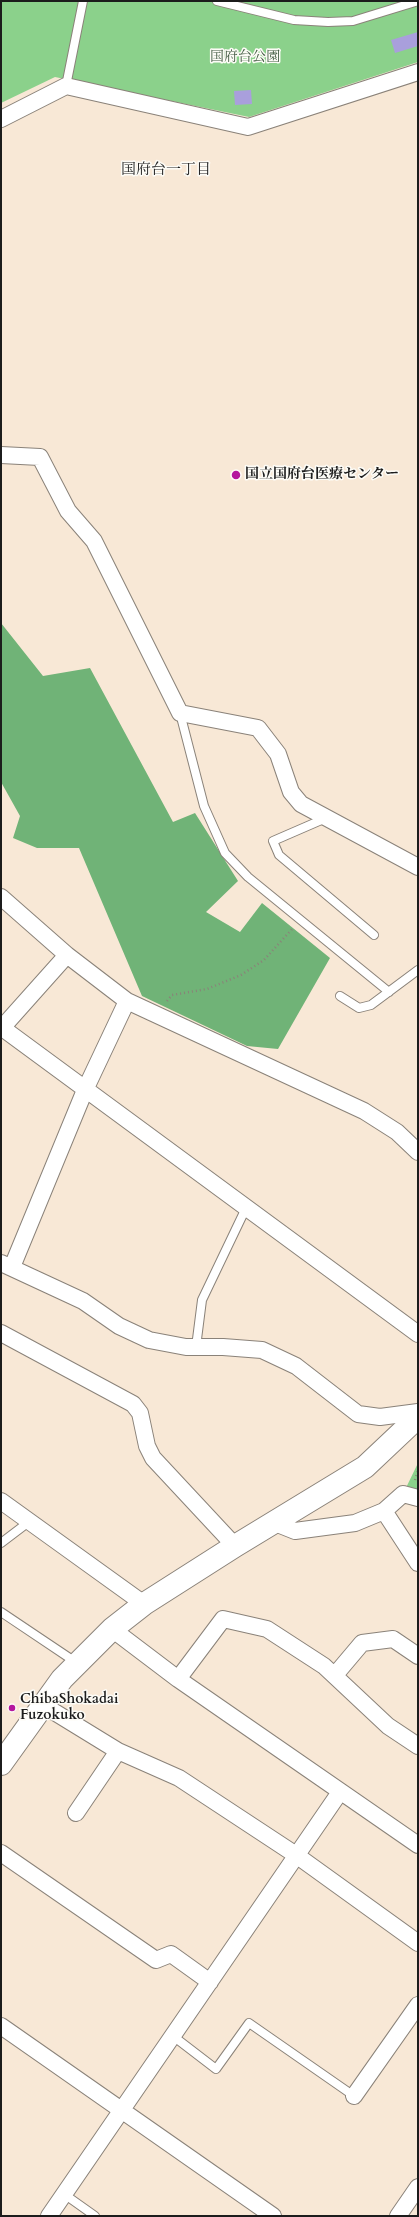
<!DOCTYPE html>
<meta charset="utf-8">
<style>
body{margin:0}
#map{position:relative;width:419px;height:2217px;overflow:hidden;background:#f8e8d6;font-family:Cardo,serif}
canvas{display:block}
.frame{position:absolute;inset:0;border:2px solid #1c1c1c;pointer-events:none}
</style>
<div id="map">
<canvas width="419" height="2217"></canvas>
<div class="frame"></div>
</div>
<script>
const c = document.querySelector('canvas').getContext('2d');
c.lineJoin = 'round';
function fillPath(path, color) { c.fillStyle = color; c.fill(path, 'evenodd'); }
const shape = rows => new Path2D(rows.map(r => 'M' + r).join(''));
function strokePath(path, color, width, dash) { c.strokeStyle = color; c.lineWidth = width; c.lineCap = dash ? 'butt' : 'round'; c.setLineDash(dash || []); c.stroke(path); }
function label(font, color, halo, rows, align = 'center') {
  c.font = font + ' Cardo,"Noto Serif JP",serif'; c.lineWidth = 3; c.setLineDash([]); c.textBaseline = 'middle'; c.strokeStyle = halo; c.fillStyle = color; for (const [text, x, y, turn = 0] of rows) {
    c.save(); c.translate(x, y); c.rotate((+turn || 0) * Math.PI / 180); c.textAlign = isNaN(turn) ? turn : align; if (halo) c.strokeText(text, 0, 0); c.fillText(text, 0, 0); c.restore();
  }
}
fillPath(shape([
 [1,1,418,1,418,62,249,117,55,77,1,103],
 [418,1463,418,1498,403,1494]
]), '#8bd18b');
fillPath(shape([
 [1,623,43,676,90,668,173,822,195,813,238,881,206,912,240,932,262,903,330,958,278,1049,247,1046,142,996,79,848,37,848,13,838,20,816,1,782]
]), '#70b377');
fillPath(shape([
 [418,32,418,46,395,53,391,40],
 [251,90,252,104,235,105,234,91]
]), '#a99fdc');
const lane = shape([
 [217,1,294,20,328,22,353,21,418,1],
 [66,86,83,1],
 [180,713,204,806,225,853,248,877,389,992],
 [326,818,273,841,279,855,374,935],
 [340,996,359,1008,371,1005,418,970],
 [196,1347,202,1300,246,1208],
 [1,1543,30,1521],
 [1,1612,77,1663],
 [173,2036,216,2069,249,2023,354,2096],
 [64,2194,95,2216]
]);
const street = shape([
 [1,119,66,86,248,127,418,72],
 [1,455,40,457,68,511,94,541,180,713,258,728,278,754,291,792,301,804,418,867],
 [1,897,67,955,127,1001,364,1111,397,1132,418,1152],
 [1,1027,418,1334],
 [1,1029,67,955],
 [1,1263,83,1301,119,1326,149,1340,186,1347,223,1347,262,1350,296,1366,358,1414,380,1417,418,1412],
 [12,1267,85,1090,127,1001],
 [1,1333,133,1404,140,1413,147,1446,153,1458,235,1546],
 [1,1501,144,1604],
 [384,1511,418,1563],
 [275,1523,295,1531,355,1523,384,1511,403,1494,418,1498],
 [112,1629,178,1679,418,1845],
 [335,1675,362,1643,393,1639,418,1656],
 [178,1679,223,1619,267,1629,324,1666,388,1726,418,1746],
 [43,1705,118,1751],
 [76,1813,118,1751,179,1778,296,1855,418,1943],
 [1,1853,156,1960,171,1954,210,1982],
 [1,2026,273,2216],
 [354,2096,418,2005],
 [49,2216,340,1792],
 [398,2216,418,2187]
]);
const secondary = shape([
 [1,1764,62,1679,112,1629,144,1604,235,1546,365,1467,418,1417]
]);
strokePath(lane, '#8a8279', 10);
strokePath(street, '#8a8279', 18);
strokePath(secondary, '#8a8279', 24);
strokePath(shape([
 [167,1001,172,995,207,989,241,975,264,960,293,928],
 [415,1480,418,1471]
]), '#8a8279', 2.5, [1, 3]);
strokePath(lane, '#fff', 8);
strokePath(street, '#fff', 16);
strokePath(secondary, '#fff', 22);
for (const [x, y, r, color] of [
 [236,475,5,"#b5179e"],
 [12,1708,4,"#b5179e"]
]) { const dot = new Path2D(); dot.arc(x, y, r, 0, 2 * Math.PI); c.fillStyle = color; c.fill(dot); strokePath(dot, '#fdfcf7', 1.5); }
label('14px', '#435b43', '#fdfcf7', [
 ["国府台公園",245,58]
]);
label('bold 14px', '#1c1c1c', '#fdfcf7', [
 ["国立国府台医療センター",245,475],
 ["ChibaShokadai",20,1700],
 ["Fuzokuko",20,1716]
], 'left');
label('15px', '#1c1c1c', '#fdfcf7', [
 ["国府台一丁目",166,171]
]);
</script>
